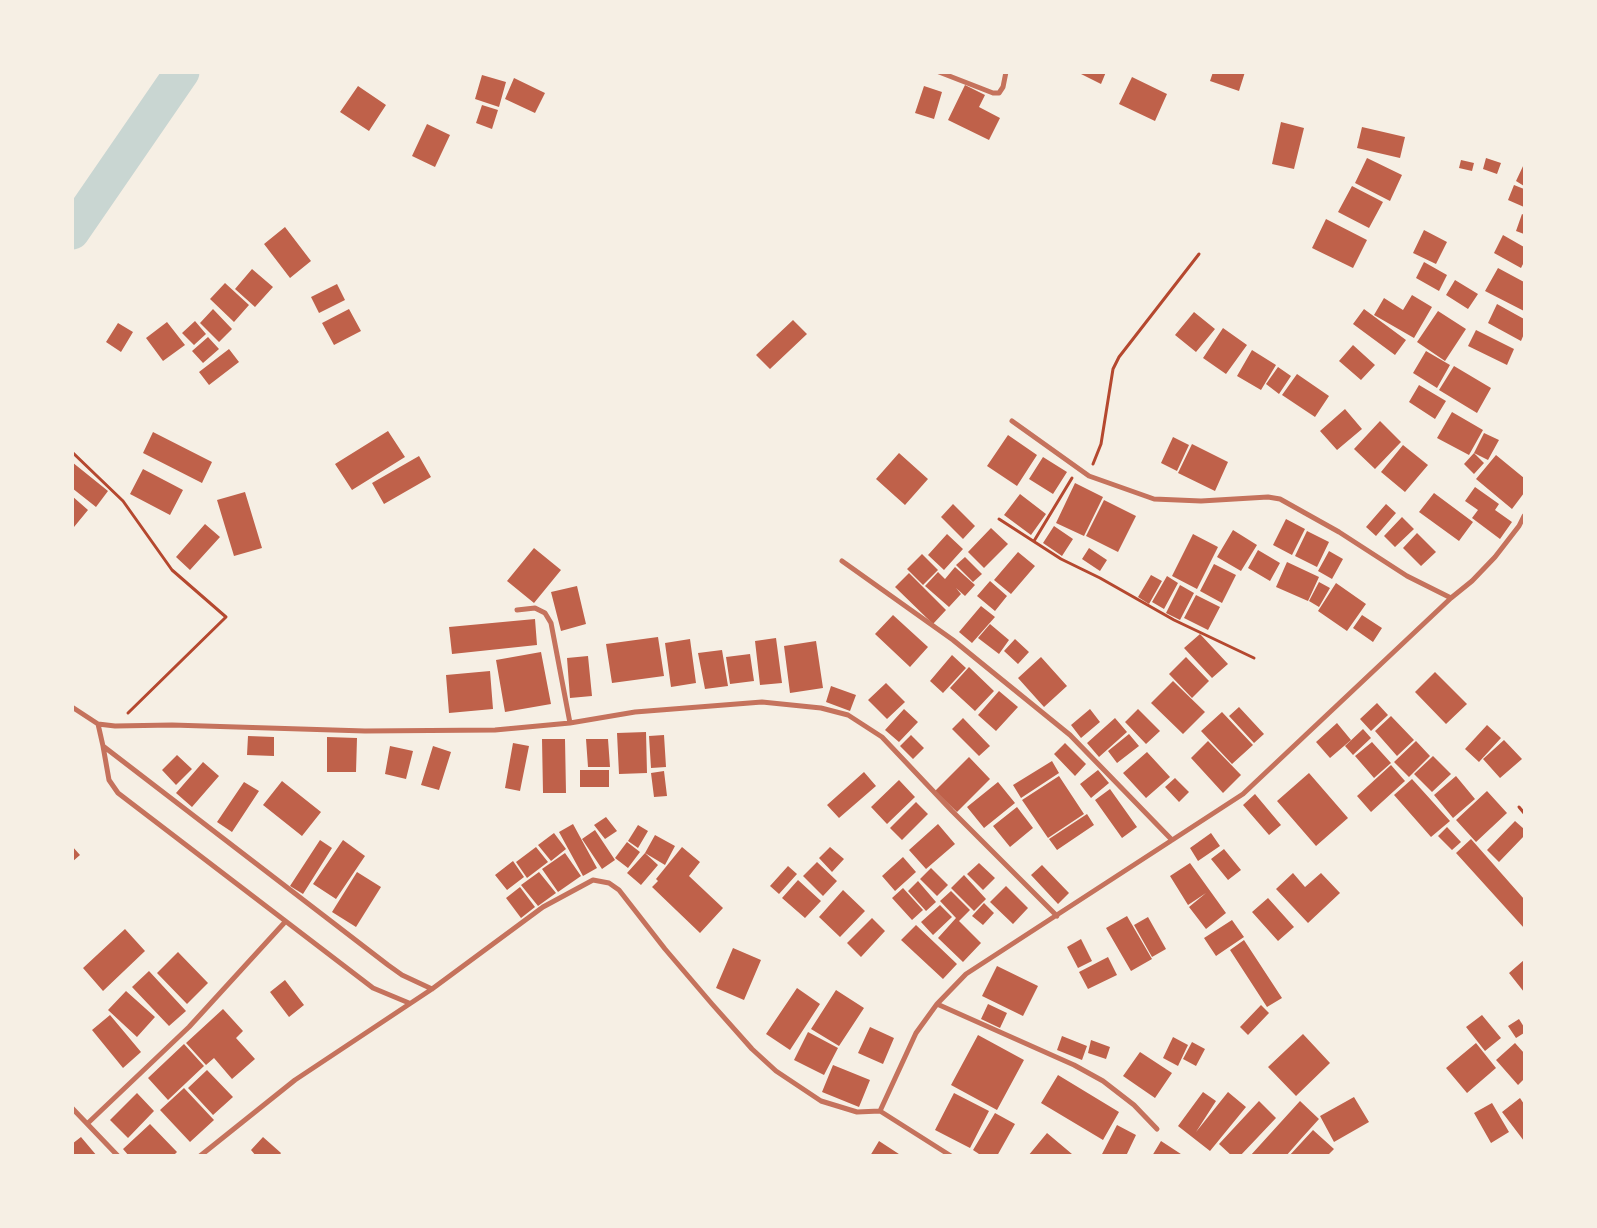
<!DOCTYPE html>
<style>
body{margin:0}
#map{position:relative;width:1597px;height:1228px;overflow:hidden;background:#f6efe4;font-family:"PT Sans",sans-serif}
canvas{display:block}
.frame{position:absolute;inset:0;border:74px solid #f6efe4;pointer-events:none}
</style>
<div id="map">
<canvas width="1597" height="1228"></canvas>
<div class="frame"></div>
</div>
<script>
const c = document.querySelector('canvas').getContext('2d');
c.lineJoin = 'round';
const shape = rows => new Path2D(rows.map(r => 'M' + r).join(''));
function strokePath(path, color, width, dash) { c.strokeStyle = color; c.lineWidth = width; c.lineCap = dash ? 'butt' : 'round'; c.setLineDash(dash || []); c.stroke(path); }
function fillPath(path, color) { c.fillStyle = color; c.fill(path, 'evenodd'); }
strokePath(shape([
 [72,232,182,72]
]), '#c9d6d2', 35);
fillPath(shape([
 [1077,72,1106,72,1101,84],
 [1213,72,1245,72,1239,91,1210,81],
 [482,75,506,82,499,107,475,99],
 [1132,77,1167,94,1155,121,1119,104],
 [514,78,545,93,535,113,505,99],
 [965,85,985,95,979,107,1000,118,989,140,948,120],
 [358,86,386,105,369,131,340,112],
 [924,86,942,92,934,119,915,113],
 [482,105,498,110,492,129,476,123],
 [1281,122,1304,128,1294,169,1272,164],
 [427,124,450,135,435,167,412,156],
 [1362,127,1405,137,1400,158,1357,148],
 [1367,158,1402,175,1390,201,1355,183],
 [1486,158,1501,163,1497,174,1483,169],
 [1461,160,1474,163,1472,171,1459,168],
 [1524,164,1524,186,1516,181],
 [1514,185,1524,189,1524,207,1508,200],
 [1352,186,1383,202,1369,228,1338,212],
 [1522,214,1524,215,1524,234,1516,231],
 [1326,219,1367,240,1353,268,1312,248],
 [285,227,311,261,290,278,264,244],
 [1424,230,1447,242,1436,264,1413,253],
 [1503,235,1524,247,1524,262,1521,268,1494,253],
 [1424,262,1447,275,1439,291,1416,278],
 [1498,268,1524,282,1524,311,1485,291],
 [252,269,273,287,255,307,235,289],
 [1455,280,1478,294,1468,309,1446,295],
 [225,283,249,305,234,322,210,299],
 [337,284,345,300,319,313,311,297],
 [1412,295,1432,307,1414,338,1374,315,1384,298,1403,310],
 [1497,304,1524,319,1524,334,1521,341,1488,323],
 [213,309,232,329,219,342,200,323],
 [349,309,361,331,334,345,322,323],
 [1364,309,1406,340,1395,355,1353,324],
 [1438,311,1466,329,1445,361,1417,342],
 [1194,312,1215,329,1196,352,1175,335],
 [793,320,807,334,770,369,756,355],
 [195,321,206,334,194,345,182,333],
 [167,322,185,345,163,361,146,338],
 [118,323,133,332,121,352,106,342],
 [1223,328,1247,345,1226,374,1203,358],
 [1476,330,1514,349,1507,365,1468,346],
 [208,337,219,349,203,363,192,351],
 [1353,345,1375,365,1361,380,1339,361],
 [229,349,239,362,209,385,199,372],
 [1252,350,1276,365,1261,390,1237,376],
 [1426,351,1450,365,1437,388,1413,373],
 [1454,366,1491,388,1477,413,1439,390],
 [1278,367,1291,376,1279,394,1266,384],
 [1297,374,1329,396,1315,417,1282,395],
 [1419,385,1446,401,1435,419,1409,402],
 [1345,409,1362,429,1337,450,1320,431],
 [1452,412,1483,430,1469,455,1437,438],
 [1380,421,1401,442,1375,469,1354,449],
 [388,431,405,457,352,490,335,464],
 [153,432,212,462,202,483,143,453],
 [1484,433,1499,440,1488,460,1474,453],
 [1008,435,1037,455,1017,486,987,466],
 [1173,437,1189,445,1177,471,1161,463],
 [1192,444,1228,462,1215,491,1178,473],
 [1403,445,1428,465,1405,492,1381,472],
 [899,453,928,479,905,505,876,479],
 [1474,453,1484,463,1474,474,1464,464],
 [1496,455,1524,478,1524,493,1512,509,1476,479],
 [419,456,431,477,384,504,372,483],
 [1043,457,1067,472,1053,494,1029,479],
 [72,462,108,491,96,507,72,488],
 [143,469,183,490,170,515,130,494],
 [1075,483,1103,497,1084,536,1056,523],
 [1475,487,1499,504,1495,510,1512,522,1500,539,1472,518,1478,510,1465,501],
 [245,492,262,548,234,556,217,500],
 [1434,493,1473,522,1459,541,1419,512],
 [1020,494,1046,514,1031,535,1004,515],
 [72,496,88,510,74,527,72,525],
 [1104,500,1136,516,1118,552,1086,536],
 [953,504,975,526,963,539,941,517],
 [1386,504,1396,513,1376,536,1366,527],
 [1402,517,1414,529,1395,547,1384,536],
 [1286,519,1305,529,1292,555,1273,545],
 [205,524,220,537,190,570,176,557],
 [1054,526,1073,539,1062,556,1043,543],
 [991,528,1008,544,984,568,968,552],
 [1233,530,1257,545,1241,571,1217,557],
 [1307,531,1329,542,1317,567,1295,556],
 [1417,533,1436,552,1421,566,1403,548],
 [947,534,963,549,944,570,928,555],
 [1193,534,1218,547,1197,589,1172,576],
 [534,548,561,570,534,603,507,581],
 [1089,548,1107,560,1100,571,1082,559],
 [1258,550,1280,563,1270,581,1248,568],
 [1329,551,1343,559,1332,579,1318,571],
 [1018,552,1035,566,1011,594,994,580],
 [922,554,938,570,923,585,907,569],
 [965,557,982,574,973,582,956,565],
 [1287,562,1319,577,1308,601,1276,587],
 [1214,564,1236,575,1222,603,1200,591],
 [955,567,975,585,965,596,956,588,961,594,949,607,925,586,938,572,945,579],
 [909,573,946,610,933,624,895,587],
 [1151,575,1162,581,1149,604,1138,597],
 [1167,576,1178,583,1164,609,1152,602],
 [990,581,1007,596,995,611,977,596],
 [1319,582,1330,588,1319,607,1309,601],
 [1336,583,1366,604,1347,631,1318,611],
 [1180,585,1194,593,1180,620,1166,613],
 [577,586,586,624,561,631,551,592],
 [1196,595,1220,607,1208,630,1184,618],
 [981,606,995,617,972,643,959,632],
 [893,615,928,647,910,667,875,634],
 [1362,615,1382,628,1373,642,1353,628],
 [535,619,537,645,452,654,449,627],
 [990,624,1009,640,999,654,978,638],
 [1200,634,1228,664,1212,678,1184,648],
 [658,637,664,676,612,683,606,644],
 [776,638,782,683,760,685,755,641],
 [690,639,696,683,671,687,665,643],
 [1015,639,1029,652,1018,664,1004,651],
 [816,641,823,688,790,693,784,646],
 [722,650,728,686,705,689,698,653],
 [541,652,551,704,505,712,496,660],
 [750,654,754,681,730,684,726,657],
 [952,655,966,668,943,693,930,681],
 [588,656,592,696,570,698,567,658],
 [1041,657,1067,686,1044,707,1018,678],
 [1186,657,1209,681,1192,698,1169,674],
 [969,667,994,691,975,711,950,688],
 [490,671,493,709,449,713,446,675],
 [1435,672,1467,704,1446,724,1415,692],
 [1173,681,1205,712,1183,734,1151,703],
 [886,683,905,702,887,719,868,700],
 [831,686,856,695,850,711,826,702],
 [999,691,1018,707,996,731,978,715],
 [1377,703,1388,715,1371,731,1360,719],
 [1239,707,1264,734,1254,743,1229,716],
 [904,709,918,722,899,742,885,730],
 [1090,709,1100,722,1081,738,1071,725],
 [1138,709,1160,731,1146,744,1125,722],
 [1222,712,1253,745,1232,764,1201,731],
 [1391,716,1414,740,1397,756,1375,731],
 [963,718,990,746,979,756,952,729],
 [1115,718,1127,732,1099,757,1087,743],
 [1337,723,1351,740,1330,758,1316,742],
 [1487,725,1501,738,1479,762,1465,749],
 [1363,729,1371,738,1353,755,1345,746],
 [646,732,647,773,619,774,617,733],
 [1129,734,1139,746,1117,763,1108,751],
 [664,735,666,767,651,768,649,736],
 [911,735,924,748,913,759,900,746],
 [248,736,274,737,274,756,247,755],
 [327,737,357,738,356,772,327,772],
 [542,739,565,739,566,793,543,793],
 [586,739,608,739,610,767,588,767],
 [1504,740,1522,759,1500,778,1483,759],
 [1208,741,1241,775,1223,793,1191,758],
 [1416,741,1430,756,1409,777,1394,762],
 [1372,742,1391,763,1374,778,1355,756],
 [513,743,529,746,520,791,505,788],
 [1065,743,1086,764,1075,776,1054,754],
 [390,746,413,751,406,779,385,774],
 [433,746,451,752,439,790,421,785],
 [1147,752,1170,777,1146,798,1123,773],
 [177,755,192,769,176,785,162,770],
 [1433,756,1451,774,1432,792,1414,774],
 [969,757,990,779,957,812,935,791],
 [1052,761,1059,773,1021,798,1013,785],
 [203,762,219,776,192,807,176,793],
 [1391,765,1405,781,1371,812,1357,796],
 [580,770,609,770,609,787,580,787],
 [1098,770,1109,783,1091,798,1080,784],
 [664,771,667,796,654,797,651,773],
 [864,772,876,786,839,818,827,805],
 [1309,773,1348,818,1316,846,1277,801],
 [1059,776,1084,814,1048,838,1022,800],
 [1456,776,1475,799,1453,818,1434,795],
 [1175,778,1189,792,1179,802,1165,787],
 [1412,779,1450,821,1431,837,1394,795],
 [899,780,915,797,887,824,871,807],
 [282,781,321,812,302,836,263,805],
 [244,782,259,791,232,832,217,822],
 [998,782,1015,803,984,828,967,807],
 [1110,789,1137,827,1122,838,1095,800],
 [1487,791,1507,813,1476,842,1456,820],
 [1255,794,1281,825,1269,835,1243,805],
 [916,802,928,814,902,840,890,828],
 [1017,807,1033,828,1010,847,993,826],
 [1087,814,1094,825,1057,850,1049,839],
 [606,817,617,831,605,839,594,825],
 [1515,821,1524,829,1524,836,1499,862,1487,850],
 [573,824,597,868,583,876,559,832],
 [938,824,955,844,926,869,909,850],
 [638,825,648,831,638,848,628,841],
 [1447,827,1461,842,1452,850,1438,836],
 [595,830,615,860,602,869,582,839],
 [554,833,566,849,551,861,538,845],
 [1211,833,1220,846,1198,861,1190,848],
 [655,835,675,846,665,865,645,853,658,865,641,885,627,873,645,853],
 [1471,839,1524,899,1524,928,1456,853],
 [320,840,332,848,303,894,290,886],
 [343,840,365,856,336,899,313,884],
 [627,842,640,852,628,868,615,858],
 [72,846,80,855,72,862],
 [536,847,548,862,527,878,516,862],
 [682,847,700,862,689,876,723,908,700,933,652,887,658,881,656,879],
 [830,847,844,859,832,872,819,858],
 [1224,849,1241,870,1228,880,1211,859],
 [565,853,581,876,558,892,542,869],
 [903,857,916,872,895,891,882,876],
 [513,861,524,877,507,890,495,875],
 [817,862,837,881,823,896,803,876],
 [979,863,995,878,983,890,967,874],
 [1190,863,1226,913,1206,929,1189,907,1206,893,1188,905,1170,876],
 [1042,865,1069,893,1058,904,1031,875],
 [788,866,797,874,779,894,770,886],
 [931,868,948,885,937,896,920,879],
 [357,872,381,887,356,927,332,912],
 [539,872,556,893,538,906,521,885],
 [1293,873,1305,887,1321,873,1340,893,1308,923,1276,889],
 [964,875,986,899,974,911,951,888],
 [798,880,821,901,805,918,782,898],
 [918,881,936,902,926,911,908,891],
 [1006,886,1028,908,1013,924,990,902],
 [520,887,535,907,521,918,506,898],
 [903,888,923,910,912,920,892,898],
 [843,890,865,911,840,937,819,917],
 [951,891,970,910,959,921,981,943,963,962,938,938,956,918,940,901],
 [1268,898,1294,927,1278,941,1252,912],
 [984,903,994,913,983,925,972,916],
 [940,905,952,917,933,935,921,922],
 [1127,916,1152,959,1131,971,1106,928],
 [1148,917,1166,949,1152,957,1134,925],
 [872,918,885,931,861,957,847,943],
 [1232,920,1244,937,1216,956,1204,938],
 [916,925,957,964,943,979,901,940],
 [125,929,145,951,103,991,83,968],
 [1081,939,1092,961,1078,968,1067,947],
 [1244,940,1282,998,1267,1007,1230,950],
 [733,948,761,960,744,1000,716,988],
 [178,952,208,983,187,1004,157,973],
 [1108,957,1117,975,1088,989,1079,972],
 [1524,960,1524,992,1509,973],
 [997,966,1038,986,1023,1016,982,996],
 [149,971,186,1011,169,1026,132,987],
 [285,980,304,1005,289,1017,270,992],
 [797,988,820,1004,790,1050,766,1034],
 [836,990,864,1008,839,1046,811,1029],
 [126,991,155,1017,137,1037,108,1010],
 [988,1004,1007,1013,1000,1028,981,1019],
 [1261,1005,1269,1013,1248,1035,1240,1027],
 [223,1009,243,1031,236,1038,255,1059,232,1079,214,1058,206,1065,186,1043],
 [110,1015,141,1052,123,1068,92,1030],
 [1482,1015,1501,1038,1485,1051,1466,1027],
 [1519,1019,1524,1027,1524,1033,1516,1038,1508,1026],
 [870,1027,894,1038,883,1064,858,1053],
 [808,1032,838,1048,824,1075,794,1060],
 [1303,1034,1330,1063,1296,1096,1268,1067],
 [978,1035,1024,1060,997,1110,951,1085],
 [1062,1036,1087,1046,1082,1060,1057,1050],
 [1173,1037,1188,1045,1178,1066,1163,1058],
 [1091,1040,1110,1047,1106,1059,1088,1053],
 [1192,1042,1205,1049,1196,1066,1183,1059],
 [1476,1043,1496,1068,1467,1093,1446,1068],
 [1515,1043,1524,1053,1524,1079,1518,1085,1496,1060],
 [184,1044,204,1066,168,1100,148,1078],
 [1140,1052,1172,1073,1155,1098,1123,1076],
 [833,1065,870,1080,859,1107,822,1092],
 [207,1070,233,1097,213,1115,188,1088],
 [1058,1075,1119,1112,1103,1140,1041,1103],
 [184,1088,214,1120,190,1142,160,1110],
 [1203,1092,1216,1101,1196,1132,1228,1092,1246,1107,1210,1151,1178,1126],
 [137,1093,154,1111,128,1138,110,1120],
 [954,1093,989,1111,970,1148,935,1130],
 [1354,1097,1369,1122,1334,1142,1320,1116],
 [1520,1098,1524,1104,1524,1141,1502,1112],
 [1259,1101,1276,1118,1240,1156,1232,1156,1219,1144],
 [1300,1101,1319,1119,1300,1140,1286,1156,1250,1156],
 [1492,1103,1509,1132,1491,1143,1474,1113],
 [995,1113,1015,1124,997,1156,982,1156,973,1150],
 [150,1124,177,1152,173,1156,129,1156,123,1149],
 [1117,1125,1136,1135,1126,1156,1101,1156],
 [1313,1130,1334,1149,1327,1156,1289,1156],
 [1047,1133,1072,1154,1071,1156,1028,1156],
 [81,1137,97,1156,72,1156,72,1144],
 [263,1137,281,1153,279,1156,256,1156,251,1150],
 [879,1141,902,1156,870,1156],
 [1161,1141,1184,1156,1152,1156]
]), '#bf614a');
strokePath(shape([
 [72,452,123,501,172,570,226,617,128,713],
 [1093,464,1101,444,1113,369,1119,357,1199,254],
 [999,519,1061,559,1100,578,1174,620,1254,658],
 [1034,541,1072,478],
 [1519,807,1524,813]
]), '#b5482f', 3);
strokePath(shape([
 [939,72,993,93,999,93,1003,87,1006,72],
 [1012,421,1089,476,1154,499,1201,501,1268,497,1280,499,1339,532,1407,576,1451,598],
 [842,561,953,640,1070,735,1172,840],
 [517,610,535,608,545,613,551,623,570,723],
 [72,707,98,724,115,726,172,725,365,731,495,730,570,723,635,712,762,702,821,708,848,715,882,737,952,811,1057,916],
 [98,724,103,746,388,965,402,975,432,989],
 [103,746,109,780,118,793,373,988,409,1003],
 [937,1004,1074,1065,1103,1081,1134,1105,1157,1129],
 [72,1108,118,1156],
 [880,1111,951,1156],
 [88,1123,189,1027,285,922],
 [200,1156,295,1080,432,989,543,907,593,880,609,883,619,890,665,949,712,1004,752,1049,776,1071,821,1101,857,1112,880,1111,916,1033,937,1004,966,974,1243,794,1451,598,1472,581,1495,557,1519,526,1524,516]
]), '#c5725c', 5);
</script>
